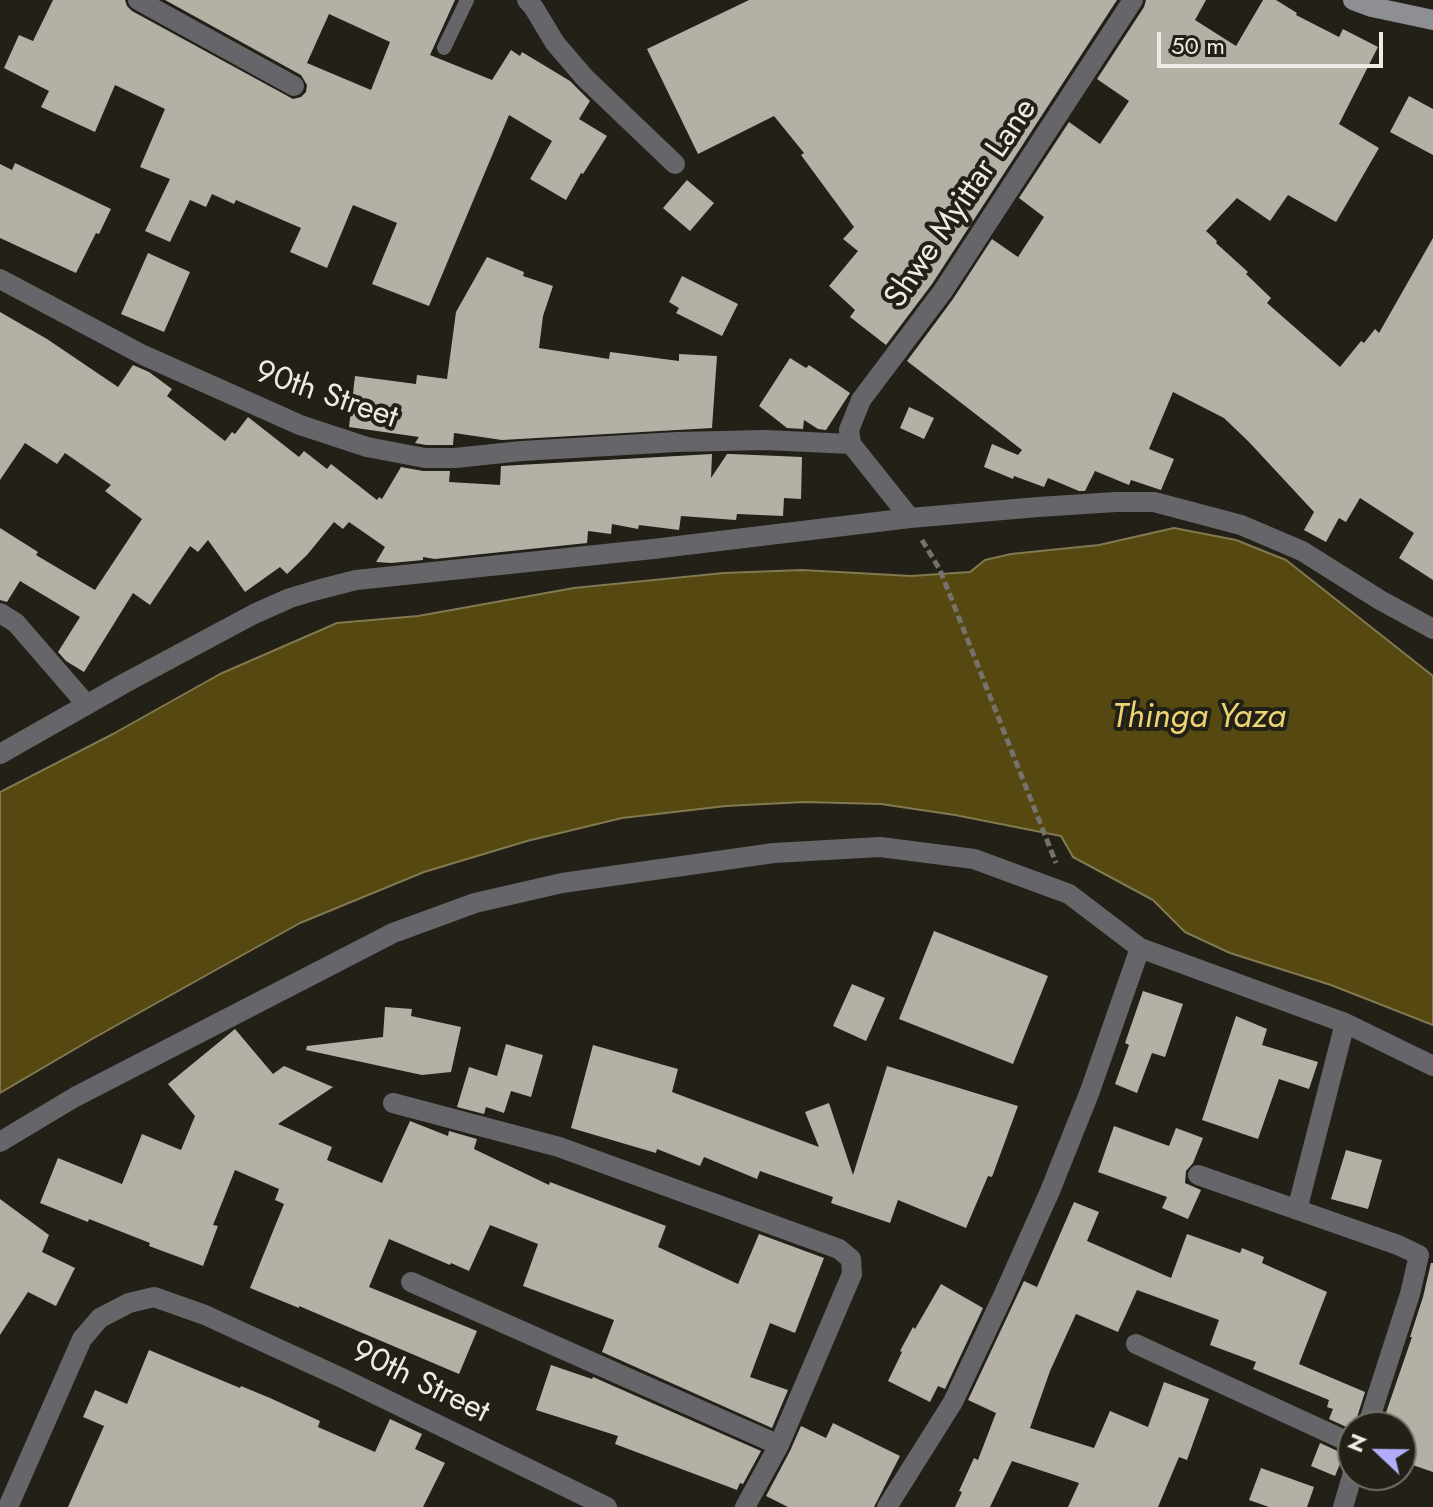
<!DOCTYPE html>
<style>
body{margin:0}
#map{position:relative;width:1433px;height:1507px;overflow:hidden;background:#222017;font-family:Jost,sans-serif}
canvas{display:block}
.north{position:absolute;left:1337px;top:1411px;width:80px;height:80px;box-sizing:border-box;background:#222017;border:2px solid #737169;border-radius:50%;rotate:292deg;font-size:22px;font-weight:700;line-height:32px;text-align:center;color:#edebe5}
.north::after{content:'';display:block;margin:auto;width:28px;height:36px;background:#b1adfa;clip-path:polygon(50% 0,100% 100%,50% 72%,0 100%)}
.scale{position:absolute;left:1157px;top:32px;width:226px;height:36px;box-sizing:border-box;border:4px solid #edebe5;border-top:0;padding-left:10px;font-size:24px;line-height:28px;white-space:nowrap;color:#edebe5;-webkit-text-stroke:6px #222017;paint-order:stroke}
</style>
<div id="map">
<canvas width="1433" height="1507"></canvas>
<div class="north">N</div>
<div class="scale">50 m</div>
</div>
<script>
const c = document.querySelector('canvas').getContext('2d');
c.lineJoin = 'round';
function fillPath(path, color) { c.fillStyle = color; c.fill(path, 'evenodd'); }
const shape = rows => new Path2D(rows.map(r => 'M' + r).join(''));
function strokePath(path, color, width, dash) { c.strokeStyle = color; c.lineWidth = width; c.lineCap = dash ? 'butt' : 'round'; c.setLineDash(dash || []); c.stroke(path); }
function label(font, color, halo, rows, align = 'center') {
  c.font = font + ' Jost,sans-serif'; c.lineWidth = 8; c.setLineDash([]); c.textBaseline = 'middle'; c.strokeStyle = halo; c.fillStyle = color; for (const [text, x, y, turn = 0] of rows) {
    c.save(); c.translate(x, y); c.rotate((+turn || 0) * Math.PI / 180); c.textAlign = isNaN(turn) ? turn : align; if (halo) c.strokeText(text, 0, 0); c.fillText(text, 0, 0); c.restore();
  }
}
const water = shape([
 [1174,528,1236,540,1286,560,1433,676,1433,1025,1331,985,1230,953,1185,932,1153,900,1073,857,1061,836,955,815,881,804,804,802,726,806,622,818,527,841,424,872,300,923,92,1039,0,1093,0,792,113,734,220,674,337,623,418,616,574,588,724,573,802,570,911,576,970,572,985,560,1011,554,1099,545,1174,528]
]);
fillPath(water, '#554810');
strokePath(water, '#837950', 2);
fillPath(shape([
 [53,0,125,0,127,6,132,11,293,99,301,97,306,92,307,85,301,75,165,0,455,0,430,55,492,80,511,50,520,56,522,52,570,81,590,101,579,119,607,136,583,174,581,173,566,200,530,179,552,141,509,115,429,306,372,284,397,223,353,205,327,268,290,252,301,228,236,200,234,204,212,194,206,207,190,200,170,242,145,231,170,179,140,167,165,109,115,85,95,132,41,107,49,91,4,68,19,35,33,41],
 [329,14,390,42,371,90,307,63],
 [749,0,1117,0,932,284,886,345,850,317,855,310,829,286,858,251,843,239,854,227,801,155,804,153,774,116,698,154,647,49],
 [1146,0,1206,0,1195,20,1236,46,1263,0,1276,0,1297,13,1296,15,1339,37,1343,29,1378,47,1339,124,1379,148,1336,222,1288,195,1270,221,1237,198,1206,231,1217,241,1216,243,1248,272,1246,274,1271,298,1267,303,1340,367,1361,341,1364,343,1375,329,1379,333,1433,238,1433,580,1399,558,1414,533,1360,498,1346,522,1339,518,1326,542,1304,530,1314,512,1249,442,1224,418,1173,392,1149,449,1174,459,1161,490,1131,480,1129,485,1095,471,1085,491,1079,491,1048,478,1044,487,1014,476,1013,479,984,467,992,444,1018,455,1022,450,907,361,953,299,992,239,1018,257,1044,217,1019,198,1069,122,1100,144,1129,101,1097,79,1144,7],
 [1409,96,1433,109,1433,155,1390,132],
 [15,163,111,209,99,234,96,233,76,273,0,238,0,164,12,170],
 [687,180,714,203,690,231,663,208],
 [148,253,190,272,164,332,121,314],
 [487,257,524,272,523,276,553,286,543,316,539,348,609,359,610,352,679,361,679,354,717,356,712,428,502,440,454,433,453,445,426,445,415,443,419,437,349,427,355,376,416,384,417,375,447,379,456,312],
 [682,276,738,304,722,336,676,313,679,308,669,302],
 [0,312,47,339,118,387,133,365,149,372,172,389,167,396,225,441,232,432,235,434,248,417,299,457,304,451,327,469,331,464,377,500,379,497,382,499,401,467,423,471,450,471,449,482,500,485,501,466,712,454,711,478,727,454,731,454,802,457,801,499,784,498,783,516,737,514,736,520,681,516,679,530,639,525,638,529,612,524,611,534,588,531,587,543,435,559,423,557,423,560,391,563,376,562,385,547,349,522,343,529,334,522,307,555,287,574,280,567,245,592,208,540,198,552,190,546,150,605,133,593,84,672,66,661,58,652,80,617,20,581,7,602,0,600,0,528,38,552,36,555,95,590,142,519,105,491,111,485,65,453,57,464,25,443,0,480],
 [790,358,806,368,809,365,850,393,826,430,818,429,804,420,803,429,787,428,759,406],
 [909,407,934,418,924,439,900,428],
 [934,931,1048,976,1013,1064,899,1019],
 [852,984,885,998,866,1041,833,1026],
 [1143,991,1183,1004,1165,1057,1152,1053,1137,1093,1115,1084,1129,1045,1125,1043],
 [385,1007,412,1009,411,1016,461,1027,451,1072,422,1075,306,1050,307,1046,383,1037],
 [1236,1016,1267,1029,1262,1045,1318,1062,1309,1089,1279,1079,1258,1139,1202,1120],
 [235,1029,273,1074,284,1066,333,1087,278,1124,332,1147,327,1160,382,1183,410,1121,448,1136,449,1131,477,1139,474,1149,549,1185,550,1182,666,1226,658,1247,738,1284,759,1234,824,1258,795,1333,770,1323,750,1377,788,1390,772,1428,602,1352,614,1320,523,1286,538,1244,490,1225,469,1271,451,1263,450,1265,389,1239,369,1287,477,1331,459,1374,299,1306,299,1308,250,1288,284,1204,275,1200,279,1189,235,1170,213,1225,218,1226,203,1266,149,1246,150,1243,89,1219,88,1222,40,1203,58,1158,122,1184,142,1134,181,1150,195,1116,168,1084],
 [506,1044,543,1055,531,1097,511,1091,504,1113,486,1107,484,1114,457,1107,469,1067,497,1076],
 [593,1045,678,1069,672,1092,819,1147,805,1112,829,1103,853,1175,887,1066,1018,1106,992,1177,988,1176,966,1228,898,1200,890,1223,831,1203,833,1197,760,1171,757,1179,704,1157,700,1166,657,1149,656,1153,571,1128],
 [1114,1126,1169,1146,1176,1128,1203,1138,1193,1163,1186,1171,1185,1183,1201,1190,1188,1219,1162,1208,1167,1197,1098,1172],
 [1346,1150,1382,1160,1368,1209,1331,1199],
 [0,1199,49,1235,42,1252,75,1268,56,1306,28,1292,0,1335],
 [1074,1202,1099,1212,1087,1241,1171,1278,1187,1234,1240,1253,1242,1248,1264,1257,1262,1263,1327,1292,1299,1364,1365,1392,1353,1430,1329,1419,1333,1409,1327,1407,1329,1400,1253,1369,1256,1362,1210,1345,1219,1320,1137,1290,1118,1332,1076,1314,1050,1371,1030,1428,1094,1448,1110,1411,1148,1427,1164,1382,1209,1399,1187,1460,1179,1457,1158,1507,1068,1507,1079,1483,1012,1461,990,1507,955,1507,962,1492,959,1491,974,1458,978,1460,996,1413,968,1400,1024,1281,1037,1287],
 [1431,1263,1433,1263,1433,1472,1401,1461,1401,1427,1381,1427,1412,1337,1410,1337,1423,1297],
 [941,1284,983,1308,945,1389,938,1386,930,1402,888,1381,902,1352,900,1351,913,1327,915,1329],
 [149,1350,240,1388,241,1386,270,1398,320,1421,318,1427,375,1452,390,1419,422,1434,415,1449,445,1463,423,1507,68,1507,104,1426,83,1417,95,1390,127,1404],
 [551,1365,592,1379,593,1377,761,1451,743,1484,740,1483,737,1490,615,1444,618,1436,536,1410],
 [833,1423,900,1456,874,1507,788,1507,766,1496,790,1451,801,1426,826,1438],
 [1320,1443,1344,1454,1335,1476,1311,1466],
 [1261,1468,1314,1487,1307,1507,1269,1507,1249,1500]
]), '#b4b0a5');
strokePath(shape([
 [922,540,940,570,1056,863]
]), '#74726b', 5, [8, 4]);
strokePath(shape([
 [444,48,467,0]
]), '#66666a', 14);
strokePath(shape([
 [138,0,294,86],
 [527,0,534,8,555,43,585,78,675,164],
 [0,279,143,355,300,425,367,447,425,458,455,458,522,451,677,442,765,440,851,444],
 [851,444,849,430,861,400,943,291,1133,0],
 [851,444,910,518],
 [0,613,16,623,87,705],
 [0,754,125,683,254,614,290,598,317,590,356,580,653,549,910,518,1038,507,1116,502,1154,502,1241,525,1302,551,1380,600,1433,629],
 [393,1103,559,1147,839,1249,851,1259,852,1274,779,1445,745,1507],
 [0,1142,75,1097,393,933,475,903,562,883,774,853,880,847,974,859,1069,894,1140,948,1345,1023,1433,1066],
 [1198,1175,1398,1245,1419,1255,1410,1294,1367,1427],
 [1297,1210,1345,1023],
 [411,1282,779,1445],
 [1136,1344,1353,1444],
 [8,1507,82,1339,100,1318,129,1303,154,1297,205,1315,344,1379,607,1507],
 [887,1507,953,1402,1004,1294,1050,1191,1090,1091,1140,948],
 [1343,1507,1353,1473]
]), '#66666a', 20);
strokePath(shape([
 [1353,0,1372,7,1433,20]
]), '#8e8e95', 20);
label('32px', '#edebe5', '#222017', [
 ["Shwe Myittar Lane",962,204,-56],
 ["90th Street",326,396,19],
 ["90th Street",420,1383,26]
]);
label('italic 34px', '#edd371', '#222017', [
 ["Thinga Yaza",1199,719]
]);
</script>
